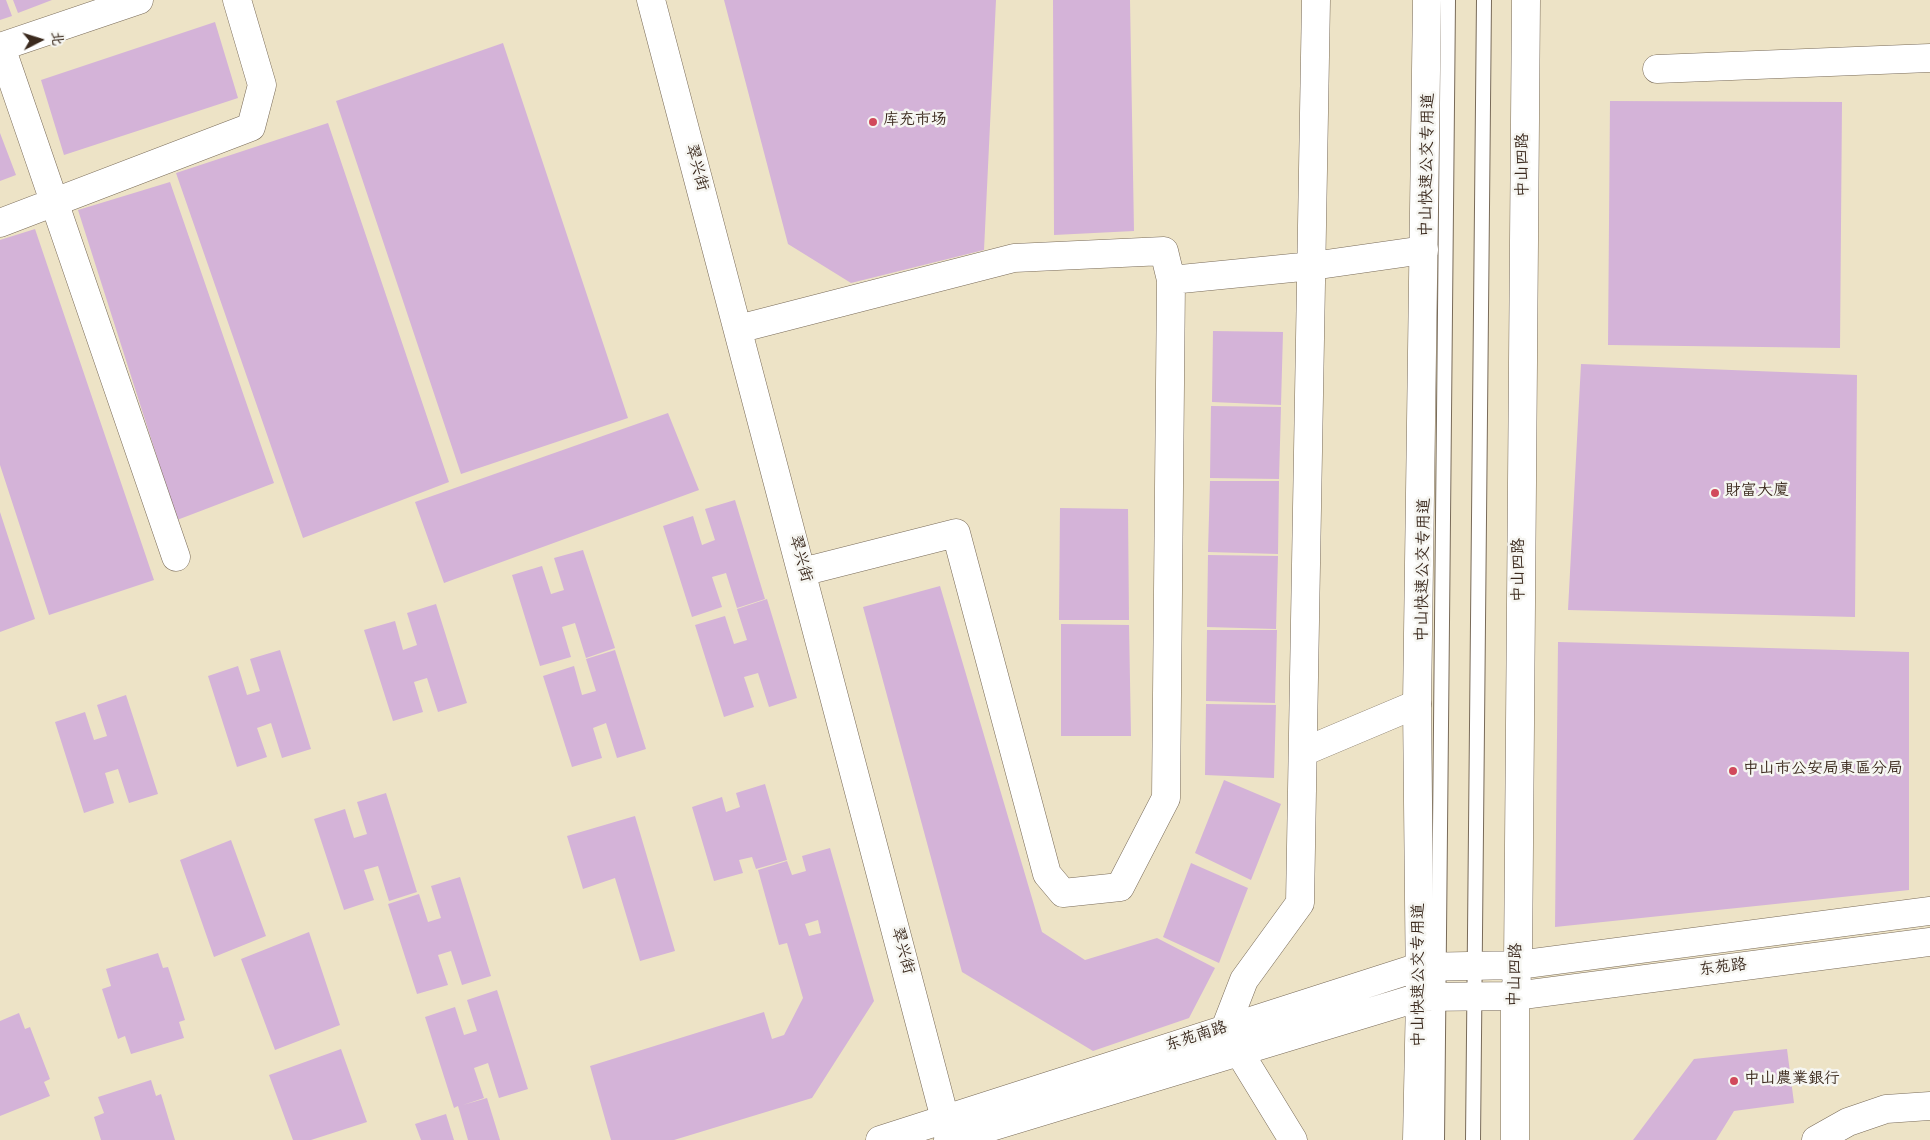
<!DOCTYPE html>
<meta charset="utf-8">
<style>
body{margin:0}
#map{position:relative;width:1930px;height:1140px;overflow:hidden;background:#ede3c6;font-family:"Gochi Hand","LXGW WenKai TC",sans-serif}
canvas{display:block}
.north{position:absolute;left:15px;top:15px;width:50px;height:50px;-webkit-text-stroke:4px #f6f6f2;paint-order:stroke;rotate:85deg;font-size:14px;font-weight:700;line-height:20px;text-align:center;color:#3b2a1e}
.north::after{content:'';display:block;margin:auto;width:18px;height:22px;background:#3b2a1e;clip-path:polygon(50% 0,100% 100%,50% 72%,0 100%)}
</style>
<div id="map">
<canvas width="1930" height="1140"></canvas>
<div class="north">北</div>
</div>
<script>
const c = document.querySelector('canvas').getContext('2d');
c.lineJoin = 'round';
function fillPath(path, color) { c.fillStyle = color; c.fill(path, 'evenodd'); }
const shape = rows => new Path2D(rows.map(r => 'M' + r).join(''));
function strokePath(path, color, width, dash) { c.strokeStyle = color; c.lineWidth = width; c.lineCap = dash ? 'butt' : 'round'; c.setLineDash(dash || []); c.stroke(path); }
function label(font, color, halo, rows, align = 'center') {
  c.font = font + ' "Gochi Hand","LXGW WenKai TC",sans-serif'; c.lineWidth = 5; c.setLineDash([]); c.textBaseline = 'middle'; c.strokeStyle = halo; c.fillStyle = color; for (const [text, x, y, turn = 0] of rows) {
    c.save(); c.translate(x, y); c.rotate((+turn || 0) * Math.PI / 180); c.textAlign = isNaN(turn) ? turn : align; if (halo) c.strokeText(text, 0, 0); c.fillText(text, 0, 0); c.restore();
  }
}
fillPath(shape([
 [0,0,6,0,12,16,0,20],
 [13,0,52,0,18,13],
 [724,0,996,0,984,250,851,283,788,244],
 [1053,0,1130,0,1134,231,1054,235],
 [215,22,238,98,64,155,41,80],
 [503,43,628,418,461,474,336,101],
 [1610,101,1842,102,1840,348,1608,345],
 [328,123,449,482,303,538,176,173],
 [0,133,16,175,0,181],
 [170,182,274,483,177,520,78,210],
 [35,229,154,580,49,615,0,465,0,240],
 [1213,331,1283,332,1281,405,1212,402],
 [1581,364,1857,375,1855,617,1568,610],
 [1211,406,1281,407,1279,479,1210,478],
 [668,413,699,490,444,583,415,502],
 [1210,481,1279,481,1278,554,1208,552],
 [735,500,765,599,737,608,726,573,712,577,722,607,692,617,663,526,693,516,702,545,715,540,705,509],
 [1060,508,1128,509,1129,620,1059,620],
 [0,512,35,619,0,632],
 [583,550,615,648,586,658,575,623,562,627,571,657,540,666,512,575,542,566,551,594,564,590,554,558],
 [1208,555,1278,556,1276,629,1207,627],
 [940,586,1042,932,1085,960,1157,938,1215,968,1189,1018,1093,1051,962,972,863,607],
 [767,599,797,698,769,707,758,673,744,677,754,707,724,717,695,625,725,616,734,644,747,640,737,609],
 [436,604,467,703,438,712,427,678,414,682,423,712,393,721,364,630,395,621,403,650,417,645,407,613],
 [1061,624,1129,625,1131,736,1061,736],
 [1207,630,1277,630,1275,703,1206,701],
 [1558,642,1909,652,1909,890,1555,927],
 [280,650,311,749,282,758,271,723,257,728,267,757,237,767,208,676,238,666,247,695,260,691,250,659],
 [615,650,646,749,617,758,606,723,593,728,602,758,572,767,543,676,574,666,582,695,596,691,586,659],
 [126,695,158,794,129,803,118,769,105,773,114,803,84,813,55,722,85,712,94,740,107,736,97,705],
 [1206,704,1276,705,1274,778,1205,775],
 [1224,780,1281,804,1251,880,1195,853],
 [765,784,787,860,756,869,752,857,739,860,743,873,714,881,692,807,722,797,726,812,740,807,736,793],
 [386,793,417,892,389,901,378,866,364,870,374,900,344,910,314,819,345,809,354,838,367,834,357,802],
 [635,816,675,951,640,961,615,878,583,889,567,836],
 [231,840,266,936,214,957,180,860],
 [830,848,874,1001,812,1098,674,1140,611,1140,590,1066,764,1012,772,1039,784,1035,803,998,787,943,779,945,758,870,787,861,792,875,806,871,802,856],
 [818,920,821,933,809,936,805,924],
 [1191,863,1248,888,1219,963,1163,937],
 [460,877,491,976,462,985,451,951,438,955,448,985,417,994,388,904,419,894,428,922,441,918,431,886],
 [309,932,340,1025,275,1050,241,959],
 [158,953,163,968,168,967,185,1020,179,1022,184,1038,131,1054,125,1036,118,1039,102,989,111,986,106,969],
 [497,990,528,1089,499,1098,488,1063,474,1068,484,1098,463,1105,487,1098,500,1140,468,1140,458,1106,454,1108,425,1017,455,1007,464,1035,477,1031,467,1000],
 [19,1013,25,1029,30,1027,50,1079,44,1082,50,1096,0,1116,0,1021],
 [341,1049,367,1122,311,1140,293,1140,269,1075],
 [1787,1049,1794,1103,1734,1111,1716,1140,1633,1140,1694,1059],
 [151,1080,156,1096,161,1094,175,1140,101,1140,94,1117,104,1113,98,1097],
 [446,1114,454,1140,421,1140,415,1124]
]), '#d4b3d8');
const lane = shape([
 [1437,1140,1448,0],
 [1473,1140,1484,0]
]);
const street = shape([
 [651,0,945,1119],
 [0,47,139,0],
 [1,47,176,557],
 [1657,69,1930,58],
 [0,223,251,127,262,85,237,0],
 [738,329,1014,258,1164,251,1171,280,1312,266,1424,250],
 [802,572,956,533,1047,874,1063,893,1120,887,1166,798,1171,280],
 [1303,752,1417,704],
 [1293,1140,1225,1029,1244,980,1300,903,1316,0],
 [1816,1140,1848,1122,1886,1109,1930,1106]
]);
const secondary = shape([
 [880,1140,1419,967,1518,965,1930,911],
 [948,1140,1420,997,1515,996,1930,942],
 [1417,1140,1420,997,1417,704,1427,0],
 [1515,1140,1515,996,1518,965,1526,0]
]);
strokePath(lane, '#796b59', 16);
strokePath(street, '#796b59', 29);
strokePath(secondary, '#796b59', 29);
strokePath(lane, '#fff', 14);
strokePath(street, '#fff', 28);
strokePath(secondary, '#fff', 28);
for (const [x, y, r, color] of [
 [873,122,5,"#d1495b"],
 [1715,493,5,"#d1495b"],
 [1733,771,5,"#d1495b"],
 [1734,1081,5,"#d1495b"]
]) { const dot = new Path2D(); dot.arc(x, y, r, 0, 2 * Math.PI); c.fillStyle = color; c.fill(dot); strokePath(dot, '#f6f6f2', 2); }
label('16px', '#3b2a1e', '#f6f6f2', [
 ["库充市场",883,122],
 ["財富大廈",1725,493],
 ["中山市公安局東區分局",1743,771],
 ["中山農業銀行",1744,1081]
], 'left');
label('16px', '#3b2a1e', '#f6f6f2', [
 ["中山快速公交专用道",1429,165,-89],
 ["中山四路",1525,165,-90],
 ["翠兴街",695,168,75],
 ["翠兴街",799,559,75],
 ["中山快速公交专用道",1425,570,-89],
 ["中山四路",1521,570,-90],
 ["翠兴街",901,951,75],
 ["东苑路",1723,969,-7],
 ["中山快速公交专用道",1421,975,-90],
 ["中山四路",1517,975,-88],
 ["东苑南路",1197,1038,-18]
]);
</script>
